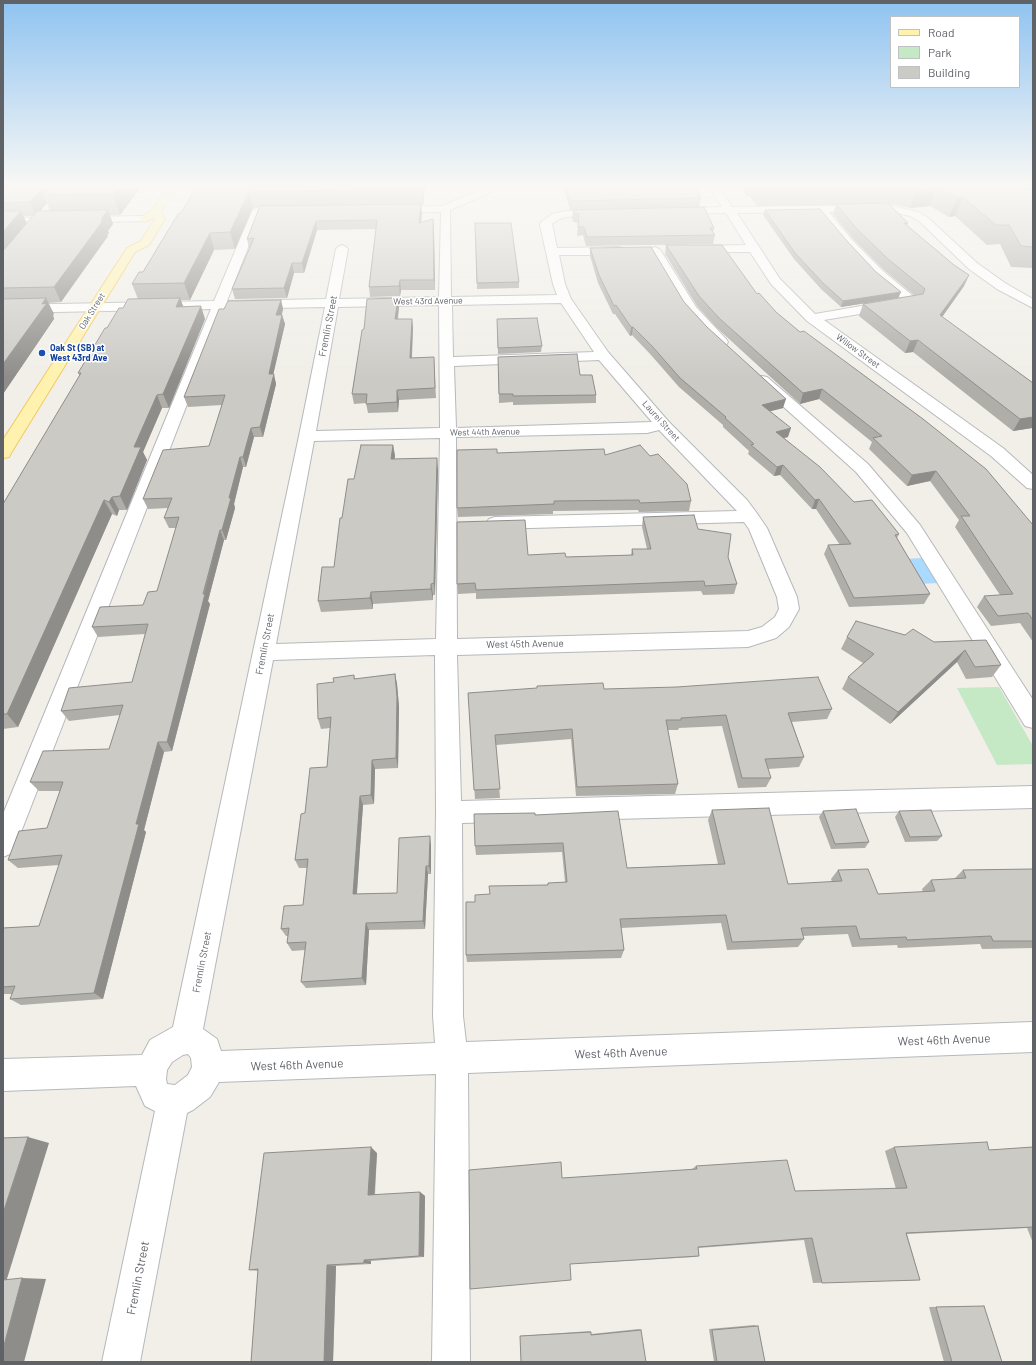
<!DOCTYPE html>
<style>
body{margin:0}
#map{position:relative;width:1036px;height:1365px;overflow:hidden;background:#f1efe8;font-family:Barlow,sans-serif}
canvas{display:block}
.frame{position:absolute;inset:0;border:4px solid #5f6368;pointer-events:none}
.legend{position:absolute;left:890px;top:16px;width:130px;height:72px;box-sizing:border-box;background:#fff;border:1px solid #bfc1c3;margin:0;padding:5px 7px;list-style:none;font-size:12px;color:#5f6368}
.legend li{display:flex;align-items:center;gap:8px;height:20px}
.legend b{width:20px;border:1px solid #bfc1c3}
</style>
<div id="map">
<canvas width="1036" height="1365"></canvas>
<div class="frame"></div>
<ul class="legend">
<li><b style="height:5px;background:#fff2af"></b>Road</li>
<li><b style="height:11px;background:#c5e8c5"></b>Park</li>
<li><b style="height:11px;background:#cccac5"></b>Building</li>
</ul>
</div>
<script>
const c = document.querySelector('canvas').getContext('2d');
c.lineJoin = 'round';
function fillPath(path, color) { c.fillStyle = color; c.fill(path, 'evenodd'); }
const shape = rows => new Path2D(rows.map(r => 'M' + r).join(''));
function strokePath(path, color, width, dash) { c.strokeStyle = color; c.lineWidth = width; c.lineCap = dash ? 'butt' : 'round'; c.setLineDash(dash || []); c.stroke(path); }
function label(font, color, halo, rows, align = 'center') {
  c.font = font + ' Barlow,sans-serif'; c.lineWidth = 3; c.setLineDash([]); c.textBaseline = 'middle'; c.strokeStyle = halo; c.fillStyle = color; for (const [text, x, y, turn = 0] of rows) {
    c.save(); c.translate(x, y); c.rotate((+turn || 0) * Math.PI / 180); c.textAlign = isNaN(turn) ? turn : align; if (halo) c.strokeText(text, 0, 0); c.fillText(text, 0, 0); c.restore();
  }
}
fillPath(shape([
 [999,687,1033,746,1033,764,997,765,957,688]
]), '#c5e8c5');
fillPath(shape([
 [922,558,938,583,919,584,904,559]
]), '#aadaff');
const minor = shape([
 [486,187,500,187,499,189,450,210,451,297,557,295,553,284,540,225,541,222,552,214,566,211,606,210,607,212,606,214,566,217,559,219,552,224,557,248,619,247,623,249,625,251,623,253,619,255,559,255,565,284,571,299,608,352,669,422,747,500,756,512,767,528,797,597,799,609,789,627,776,638,748,647,457,655,461,801,1033,786,1033,808,462,823,463,1016,466,1042,1033,1022,1033,1052,468,1073,470,1362,432,1362,436,1074,219,1082,210,1097,193,1110,187,1113,140,1362,102,1362,155,1111,145,1106,136,1086,3,1091,3,1059,142,1055,150,1040,173,1027,299,436,325,307,224,309,16,845,12,853,3,857,3,814,211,309,3,313,3,305,214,301,252,211,257,208,287,208,292,211,287,214,261,214,227,301,326,299,336,249,338,247,342,245,346,247,348,249,339,299,439,297,441,212,391,213,386,210,391,207,442,206,486,187],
 [561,303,594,352,453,357,452,305,561,303],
 [439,305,440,428,316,431,338,307,439,305],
 [599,360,652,422,456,428,454,366,599,360],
 [659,430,737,511,495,517,489,519,486,523,489,527,495,529,744,522,749,529,777,597,779,609,775,617,762,627,748,631,457,639,456,437,647,433,659,430],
 [440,438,436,639,276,644,314,441,440,438],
 [435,655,436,812,433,1016,435,1043,221,1051,217,1039,203,1029,273,660,435,655],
 [188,1054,191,1058,192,1067,188,1075,175,1085,167,1084,166,1079,167,1070,172,1062,183,1055,188,1054],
 [709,187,719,187,732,207,879,205,893,206,918,212,927,217,977,263,1005,283,1033,299,1033,308,997,289,969,269,919,221,910,216,893,212,879,211,829,212,853,241,883,271,919,301,918,304,913,305,824,320,1003,448,1033,475,1033,489,1027,488,991,456,807,321,771,284,750,252,692,252,690,250,692,248,696,246,746,245,726,213,676,214,671,211,676,208,722,207,709,187],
 [818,212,845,245,875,277,902,299,815,314,780,279,737,213,818,212],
 [144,216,149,219,148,221,3,224,3,218,144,216],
 [655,247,659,249,661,251,696,307,726,339,728,342,726,345,721,346,716,345,686,313,669,286,649,251,651,249,655,247],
 [762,376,767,377,868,464,920,525,1033,700,1033,728,1025,726,907,533,856,472,757,383,755,380,757,377,762,376]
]);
const major = shape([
 [167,187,177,187,161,212,165,219,149,245,135,252,11,453,9,457,3,458,3,440,127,248,141,241,155,219,154,218,144,222,139,219,152,210,167,187]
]);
strokePath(minor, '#b5b8bc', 2);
strokePath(major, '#f2c960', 2);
fillPath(minor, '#fff');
fillPath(major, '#fff2af');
fillPath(shape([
 [3,187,141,187,120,215,110,215,113,224,108,231,109,233,107,235,108,236,61,302,48,303,54,314,53,315,54,319,3,394],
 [47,203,50,211,40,211],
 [23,216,34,216,27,223],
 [196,187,425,187,423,205,421,205,422,214,421,223,434,228,435,290,401,290,400,296,370,297,369,287,376,229,317,230,304,273,294,273,287,298,235,299,232,289,249,248,247,239,259,207,253,208,235,249,214,250,190,300,181,300,183,307,205,319,169,408,162,408,143,452,147,460,127,510,119,510,117,516,112,514,18,727,3,729,3,504,80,376,78,373,107,328,123,308,138,299,132,284,143,272,181,213],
 [564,187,696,187,701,198,699,207,570,210,564,189],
 [741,187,1033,187,1033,192,1024,188,1033,194,1033,268,1011,267,1000,244,987,245,955,216,949,217,930,206,910,208,893,204,889,205,908,223,907,225,954,265,969,275,964,286,942,317,1033,383,1033,428,1032,428,1013,431,913,352,905,353,859,316,863,304,915,296,884,270,854,240,833,214,836,205,757,206,749,196,746,196],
 [573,210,714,228,713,232,715,235,713,244,586,246,583,235,577,236,578,223,573,222,572,218],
 [765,210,846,240,876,272,901,292,898,298,841,307,821,289,794,259,763,215],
 [475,223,519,282,519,288,477,289],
 [666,245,757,294,776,312,1033,525,1033,642,1020,623,991,626,977,607,984,596,1000,595,955,527,959,520,930,481,907,486,869,449,872,442,819,399,800,404,717,328,697,306,665,254],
 [590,248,684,302,707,327,783,408,770,411,788,437,784,438,854,502,899,534,897,538,930,594,924,604,849,607,824,554,828,545,840,545,816,509,812,509,780,475,774,476,748,454,749,451,723,427,723,425,679,387,651,355,632,335,630,336,615,314,613,314,598,283,590,256],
 [398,298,399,307,398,319,412,319,413,328,412,358,434,357,436,398,399,400,398,412,368,413,366,403,354,404,352,394,364,329],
 [281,300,283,309,282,315,285,324,273,374,276,384,263,437,254,437,246,467,243,467,234,504,235,508,226,540,224,540,208,601,210,604,172,751,164,752,144,830,146,832,103,999,21,1005,10,999,12,994,3,994,3,928,39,926,59,865,18,868,8,860,47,828,60,791,39,791,30,782,109,749,120,715,69,721,61,711,132,682,145,634,98,637,92,627,143,605,157,591,176,528,169,528,164,518,168,508,148,509,143,499,209,446,222,405,188,407,184,397,224,309],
 [497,319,542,346,541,352,498,354],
 [498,357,580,375,596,395,596,403,513,405,513,402,499,403],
 [393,445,395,456,394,459,438,469,435,595,433,595,433,600,373,604,373,609,321,612,318,601,334,567,342,518,354,479],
 [497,453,605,455,691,501,689,511,639,512,638,510,553,511,553,514,458,517,457,508],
 [643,517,698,529,728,557,737,584,734,594,703,595,701,591,476,599,476,593,458,594,457,584,528,555,566,557,631,555,632,549,647,549,642,527],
 [847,637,934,642,986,640,1001,665,992,677,966,679,957,662,890,724,842,689,848,677,863,663,841,649],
 [395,674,397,684,399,707,398,768,375,769,374,804,363,805,357,894,397,893,431,845,431,874,428,874,425,929,369,930,366,985,306,988,301,982,305,950,292,951,287,943,288,936,286,936,281,929,303,905,307,868,299,868,295,860,305,813,327,767,330,728,321,729,318,719,334,682,354,675,355,679],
 [604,689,832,709,827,719,792,722,804,757,799,767,768,769,771,778,766,787,738,788,722,726,679,728,678,730,668,730,678,784,675,794,576,796,571,739,496,745,500,798,475,799,468,693],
 [712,810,788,884,832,882,831,879,838,870,878,894,923,892,922,889,931,880,954,879,963,870,1033,869,1033,948,982,949,980,944,898,948,897,945,852,947,848,934,803,936,804,939,798,947,727,950,721,923,621,928,624,950,621,958,467,962,466,955,475,902,490,894,565,882,562,852,476,855,475,846,535,815,627,868,718,864,708,820],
 [823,811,869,842,865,848,831,849,819,817],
 [899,811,942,836,937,841,905,842,895,817],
 [894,1147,989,1150,1033,1147,1033,1243,1027,1228,907,1234,920,1280,813,1283,804,1240,698,1248,699,1256,694,1257,570,1264,562,1178,692,1170,692,1169,696,1166,795,1191,896,1189,885,1151],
 [377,1153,375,1195,420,1192,425,1196,424,1257,371,1261,371,1264,336,1266,333,1362,251,1362,258,1271,249,1270],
 [976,1306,984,1306,1002,1362,944,1362,929,1307],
 [754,1325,758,1326,765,1362,714,1362,709,1329],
 [639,1329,641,1330,521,1362,520,1336,590,1331,591,1332,591,1334]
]), '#afaea9');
fillPath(shape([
 [43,187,60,187,43,195,47,203,36,216,30,202],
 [118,187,141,187,120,215,113,194],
 [422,187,425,187,423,205,422,189],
 [937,187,930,206,910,208,917,190],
 [249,192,253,208,235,249,230,232],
 [963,197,955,216,949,217,957,198],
 [421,204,422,214,420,233,419,223],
 [108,210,113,224,108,231,109,233,107,235,108,236,61,302,54,287,101,219],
 [21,211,28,226,3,255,3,232],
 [433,219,434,228,435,290,434,280],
 [316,221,317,230,304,273,302,263],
 [210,233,214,250,190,300,184,283],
 [292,263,294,273,287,298,284,288],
 [969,275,964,286,935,327,940,315],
 [400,280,401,290,400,296,399,286],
 [901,292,898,298,841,307,843,301],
 [46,298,54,314,53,315,54,319,3,394,3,364],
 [180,298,185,311,176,307],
 [398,298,399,307,396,329,395,319],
 [281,300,283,309,279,325,276,315],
 [201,306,205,319,169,408,163,394],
 [282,315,285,324,272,380,274,374,276,384,263,437,260,427,269,374],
 [412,319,413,328,411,367,410,358],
 [631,327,633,327,632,335,630,336],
 [918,340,913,352,905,353,910,341],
 [822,389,819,399,800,404,803,393],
 [397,390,399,400,398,412,397,402],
 [157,395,162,408,143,452,147,460,127,510,120,496,134,447],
 [786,399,783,408,760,414,762,405],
 [1033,417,1033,427,1032,428,1013,431,1020,419],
 [251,428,254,437,246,467,243,457],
 [791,428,788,437,773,441,776,432],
 [393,445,395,456,393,470,391,459],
 [240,457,243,467,234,504,235,508,226,540,222,530,229,498],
 [437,458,438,469,435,595,434,583],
 [783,465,780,475,774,476,777,467],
 [936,471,930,481,907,486,912,475],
 [112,497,119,510,117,516,109,502],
 [819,499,816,509,812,509,815,500],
 [104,500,112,514,18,727,7,714],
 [220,530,224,540,208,601,210,604,172,751,167,742],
 [431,584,433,595,433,600,431,589],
 [371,592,373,604,373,609,370,598],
 [965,650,957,662,890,724,898,712],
 [395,674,397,684,399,707,398,768,396,758],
 [158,742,164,752,144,830,146,832,103,999,94,993,136,824],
 [372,760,375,769,374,804,371,795],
 [360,796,363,805,356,903,353,894],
 [430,836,431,845,431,874,429,866],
 [426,866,428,874,425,929,423,921],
 [366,923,369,930,366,985,362,978],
 [28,1137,49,1143,6,1282,3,1282,3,1213],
 [371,1147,377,1153,374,1200,368,1195],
 [420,1192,425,1196,424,1257,419,1256],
 [364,1260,371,1261,371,1264,364,1263],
 [327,1265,336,1266,333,1362,324,1362],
 [22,1278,46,1279,24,1362,3,1362,3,1349]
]), '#8f8d8a');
const building = shape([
 [3,187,43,187,30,202,3,203,3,187],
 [50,187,118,187,113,194,43,195,50,187],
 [196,187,422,187,422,189,249,192,230,232,210,233,184,283,132,284,139,272,143,272,178,214,181,213,196,187],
 [566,187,696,187,701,198,570,201,566,187],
 [905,187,1023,187,1033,194,1033,247,1021,246,1009,225,996,225,963,197,957,198,937,187,917,190,905,187],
 [888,203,908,223,904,223,954,265,969,275,940,315,1033,383,1033,417,1020,419,918,340,910,341,863,304,923,294,925,289,888,259,857,229,836,204,888,203],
 [421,204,419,223,433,219,434,280,400,280,399,286,369,287,377,220,316,221,302,263,292,263,284,288,232,289,254,238,247,239,260,206,421,204],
 [704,207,714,228,710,228,715,235,587,237,584,227,578,227,579,214,574,213,573,210,704,207],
 [820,209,846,240,876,272,901,292,843,301,823,283,795,253,765,210,820,209],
 [108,210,101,219,103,219,101,222,102,222,54,287,3,288,3,251,37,211,108,210],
 [3,211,21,211,3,232,3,211],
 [475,223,511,223,519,282,477,283,475,223],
 [666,245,722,245,757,294,759,293,776,312,800,332,804,331,923,419,986,469,1033,525,1033,620,1028,613,998,616,984,596,1013,594,961,516,970,516,936,471,912,475,873,438,882,436,822,389,803,393,719,318,699,296,666,245],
 [651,247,684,302,707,327,786,399,762,405,791,428,776,432,820,467,854,502,872,500,899,534,895,535,930,594,854,598,828,545,851,544,819,499,815,500,783,465,777,467,751,445,754,444,725,418,726,417,680,378,652,346,633,327,631,327,616,305,614,306,599,275,590,248,651,247],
 [46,298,42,304,47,303,3,364,3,299,46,298],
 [180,298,176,307,201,306,163,394,157,395,134,447,141,447,120,496,112,497,109,502,104,500,7,714,3,714,3,504,81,373,78,373,105,328,107,328,119,308,123,308,128,299,180,298],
 [398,298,395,319,412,319,410,358,434,357,435,388,397,390,397,402,366,404,367,394,352,394,362,330,364,329,367,299,398,298],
 [281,300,276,315,282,315,269,374,274,374,260,427,251,428,243,457,240,457,229,498,231,498,222,530,220,530,203,594,205,594,167,742,158,742,136,824,139,824,94,993,10,999,15,986,3,987,3,928,39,926,62,855,8,860,19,831,47,828,63,782,30,782,43,751,109,749,123,705,61,711,69,688,132,682,148,624,92,627,100,607,143,605,148,592,157,591,179,517,164,518,172,498,143,499,163,450,209,446,225,395,184,397,219,309,224,309,228,301,281,300],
 [537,318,542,346,498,348,497,319,537,318],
 [577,354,580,375,592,375,596,395,513,396,513,394,499,394,498,357,577,354],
 [361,445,393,445,391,459,437,458,434,583,431,584,431,589,371,592,370,598,318,601,322,567,334,567,340,518,342,518,348,479,354,479,361,445],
 [640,445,650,456,658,454,687,484,691,501,640,503,639,500,554,501,554,504,457,508,457,450,497,449,497,453,604,449,605,455,640,445],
 [694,515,698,529,731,534,728,557,737,584,705,586,704,581,476,590,475,583,457,584,457,522,525,520,528,555,565,553,566,557,633,555,632,549,651,549,643,517,694,515],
 [856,621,905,635,913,629,934,642,986,640,1001,665,975,667,965,650,898,712,848,677,874,654,847,637,856,621],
 [395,674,397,697,396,758,372,760,371,795,360,796,353,894,397,893,399,838,430,836,429,866,426,866,423,921,366,923,362,978,301,982,306,942,287,943,289,928,281,929,284,906,303,905,308,859,295,860,301,814,305,813,310,768,327,767,331,717,318,719,317,684,334,682,333,678,354,675,354,679,395,674],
 [818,677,832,709,788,713,804,757,765,759,771,778,742,778,726,715,681,718,681,720,666,720,678,784,577,787,572,729,495,735,500,789,474,790,468,693,537,688,537,686,603,683,604,689,677,687,818,677],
 [769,808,788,884,842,881,838,870,868,869,878,894,935,891,931,880,966,878,963,870,1033,869,1033,941,993,941,991,936,907,940,906,937,860,939,856,926,801,928,804,939,732,942,726,915,620,919,624,950,466,955,466,902,475,902,475,895,490,894,489,886,548,885,548,883,567,882,563,843,475,846,474,814,535,813,535,815,618,811,627,868,725,864,712,810,769,808],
 [856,809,869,842,835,844,823,811,856,809],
 [931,810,942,836,910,837,899,811,931,810],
 [28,1137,3,1213,3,1138,28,1137],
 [987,1142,989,1150,1033,1147,1033,1227,906,1233,920,1280,822,1283,812,1238,698,1247,699,1256,570,1264,571,1280,470,1289,469,1170,561,1162,562,1178,697,1169,696,1166,787,1160,795,1191,907,1188,894,1147,987,1142],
 [371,1147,368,1195,420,1192,419,1256,364,1260,364,1263,327,1265,324,1362,251,1362,258,1269,249,1270,264,1153,371,1147],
 [22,1278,3,1349,3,1280,22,1278],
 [984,1306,1002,1362,952,1362,936,1307,984,1306],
 [758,1326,765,1362,717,1362,712,1330,758,1326],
 [641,1330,646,1362,521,1362,520,1336,591,1332,591,1335,641,1330]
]);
fillPath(building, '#cccac5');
strokePath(building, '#8f8d8a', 1);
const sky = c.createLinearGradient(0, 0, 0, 378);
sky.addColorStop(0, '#8fc3f1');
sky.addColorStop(0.49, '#f9f8f5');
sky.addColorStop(1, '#f9f8f500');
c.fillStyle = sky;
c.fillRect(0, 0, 1036, 378);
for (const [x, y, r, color] of [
 [42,353,4,"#1a4fb4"]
]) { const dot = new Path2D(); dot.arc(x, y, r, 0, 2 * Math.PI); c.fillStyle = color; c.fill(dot); strokePath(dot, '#fff', 1.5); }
label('9px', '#5f6368', '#fff', [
 ["West 43rd Avenue",428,301,-1],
 ["Oak Street",92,311,-58],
 ["Willow Street",858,351,36],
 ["Laurel Street",661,421,48],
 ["West 44th Avenue",485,432,-1]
]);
label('bold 9px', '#164399', '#fff', [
 ["Oak St (SB) at",50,348],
 ["West 43rd Ave",50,358]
], 'left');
label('10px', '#5f6368', '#fff', [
 ["Fremlin Street",328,326,-79],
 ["Fremlin Street",265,644,-79],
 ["West 45th Avenue",525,644,-1],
 ["Fremlin Street",202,962,-79]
]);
label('12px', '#5f6368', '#fff', [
 ["West 46th Avenue",944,1040,-2],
 ["West 46th Avenue",621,1053,-2],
 ["West 46th Avenue",297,1065,-2],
 ["Fremlin Street",138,1278,-79]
]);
</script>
